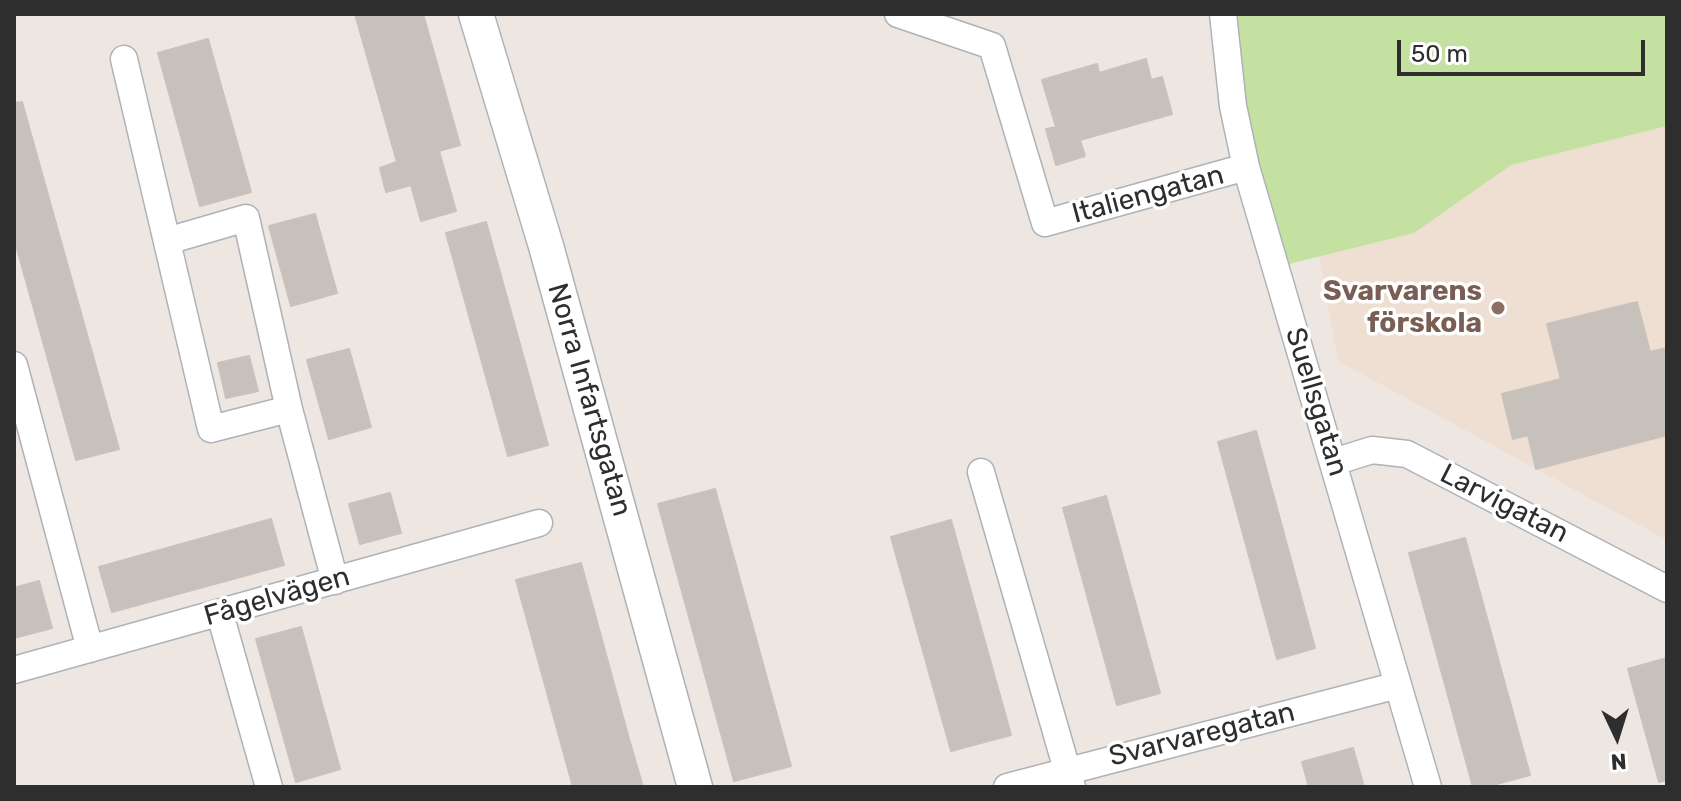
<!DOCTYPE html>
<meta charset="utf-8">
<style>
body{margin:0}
#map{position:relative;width:1681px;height:801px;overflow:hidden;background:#eee6e1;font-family:Rubik,sans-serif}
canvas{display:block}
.frame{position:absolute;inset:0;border:16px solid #2e2e2e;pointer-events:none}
.north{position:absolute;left:1577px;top:697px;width:80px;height:80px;-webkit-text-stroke:6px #fff;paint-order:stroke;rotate:176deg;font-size:22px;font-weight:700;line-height:32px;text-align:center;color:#2e2e2e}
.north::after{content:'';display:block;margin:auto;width:28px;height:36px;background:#2e2e2e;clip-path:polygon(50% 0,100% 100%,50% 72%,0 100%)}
.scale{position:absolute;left:1397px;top:40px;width:248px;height:36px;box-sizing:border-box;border:4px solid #2e2e2e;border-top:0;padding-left:10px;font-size:24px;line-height:28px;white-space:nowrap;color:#2e2e2e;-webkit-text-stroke:6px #fff;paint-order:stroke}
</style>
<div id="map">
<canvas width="1681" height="801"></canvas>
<div class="frame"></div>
<div class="north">N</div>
<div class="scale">50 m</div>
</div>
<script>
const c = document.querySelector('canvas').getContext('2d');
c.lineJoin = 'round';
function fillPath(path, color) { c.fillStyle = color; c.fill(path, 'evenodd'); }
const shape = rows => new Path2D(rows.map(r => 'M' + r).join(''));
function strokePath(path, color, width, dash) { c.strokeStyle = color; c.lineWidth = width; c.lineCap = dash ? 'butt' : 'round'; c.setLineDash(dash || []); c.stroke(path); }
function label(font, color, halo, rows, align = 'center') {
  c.font = font + ' Rubik,sans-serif'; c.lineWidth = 7; c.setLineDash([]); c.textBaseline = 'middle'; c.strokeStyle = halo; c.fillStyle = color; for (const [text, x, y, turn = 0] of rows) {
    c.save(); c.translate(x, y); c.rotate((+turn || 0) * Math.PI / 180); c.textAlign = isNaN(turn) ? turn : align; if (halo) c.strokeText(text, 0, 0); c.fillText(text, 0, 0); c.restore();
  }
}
fillPath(shape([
 [1667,126,1667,540,1338,361,1319,255,1414,233,1511,165]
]), '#eedfd2');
fillPath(shape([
 [1223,14,1667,14,1667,126,1511,165,1414,233,1277,267]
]), '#c4e1a1');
const building = shape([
 [355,14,423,14,460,145,439,151,456,211,421,221,411,185,386,192,380,168,397,162,355,14],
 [208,39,251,192,200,206,158,53,208,39],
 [1146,59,1151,80,1162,77,1172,114,1080,140,1085,156,1056,165,1046,129,1056,127,1042,80,1097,64,1099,73,1146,59],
 [22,102,119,449,76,460,14,238,14,103,22,102],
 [315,214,337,293,291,306,269,226,315,214],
 [486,222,548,445,508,456,446,233,486,222],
 [1637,302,1650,352,1667,348,1667,435,1536,469,1528,435,1513,439,1502,394,1561,379,1547,324,1637,302],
 [349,349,371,427,329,439,307,360,349,349],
 [249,356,258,391,226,398,218,363,249,356],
 [1256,431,1315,648,1277,659,1218,442,1256,431],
 [715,489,791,766,734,781,658,504,715,489],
 [390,493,401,533,360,544,349,504,390,493],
 [1106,496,1160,693,1117,705,1063,508,1106,496],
 [271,519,284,565,112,612,99,567,271,519],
 [951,520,1011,735,951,751,891,537,951,520],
 [1465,538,1530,775,1485,787,1473,787,1409,553,1465,538],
 [581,563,629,739,643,787,573,787,516,580,581,563],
 [39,581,52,628,14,638,14,588,39,581],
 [301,627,340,769,296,782,256,639,301,627],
 [1667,658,1667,780,1659,782,1628,669,1667,658],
 [1353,748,1364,787,1309,787,1302,762,1353,748]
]);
fillPath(building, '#c7c1bc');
strokePath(building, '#cac1bb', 2);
const minor = shape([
 [898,14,992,46,1045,223,1246,167],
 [1223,14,1233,106,1246,167,1428,787],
 [124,59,211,429,289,409],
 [167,241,246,218,289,409,335,581],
 [14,365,90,649],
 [1334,462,1372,450,1407,454,1667,589],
 [981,472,1072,787],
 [220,614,269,787],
 [14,670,539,523],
 [1007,787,1398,685]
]);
const tertiary = shape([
 [476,14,546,246,695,787]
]);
strokePath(minor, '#aeb2b9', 29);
strokePath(tertiary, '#aeb2b9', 37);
strokePath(minor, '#fff', 26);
strokePath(tertiary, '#fff', 34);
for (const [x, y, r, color] of [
 [1498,308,8,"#8d6e63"]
]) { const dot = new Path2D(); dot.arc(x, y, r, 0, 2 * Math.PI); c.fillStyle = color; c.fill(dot); strokePath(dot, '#fff', 3); }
label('28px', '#2e2e2e', '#fff', [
 ["Italiengatan",1148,195,-15],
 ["Norra Infartsgatan",589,400,74],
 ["Suellsgatan",1316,402,73],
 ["Larvigatan",1504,504,27],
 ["Fågelvägen",277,597,-16],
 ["Svarvaregatan",1202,735,-14]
]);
label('bold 28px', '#785e54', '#fff', [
 ["Svarvarens",1482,292],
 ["förskola",1482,324]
], 'right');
</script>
